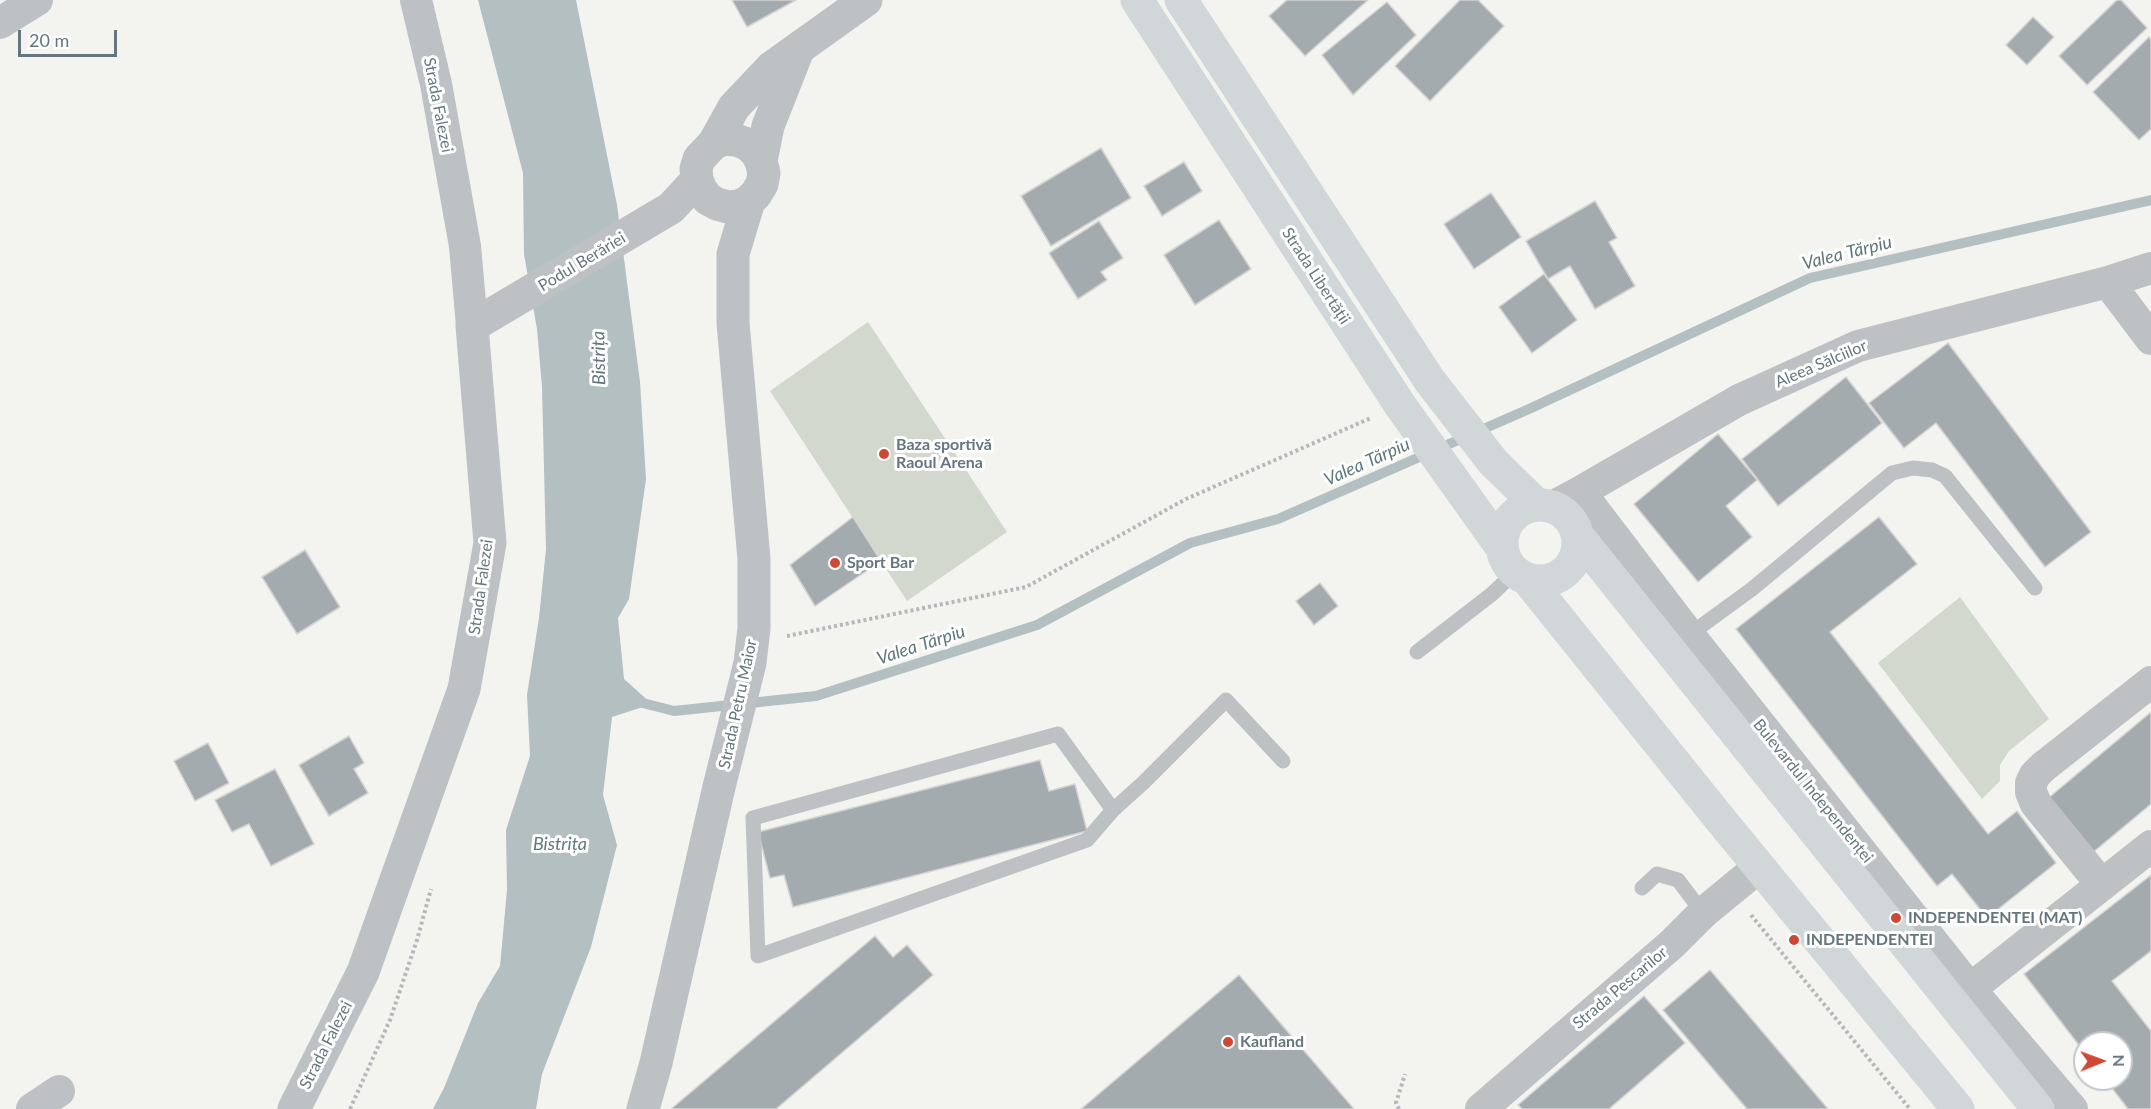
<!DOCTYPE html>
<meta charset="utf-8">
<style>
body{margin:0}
#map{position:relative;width:2151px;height:1109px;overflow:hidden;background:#f3f3f0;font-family:Lato,sans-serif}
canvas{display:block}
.north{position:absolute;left:2073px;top:1031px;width:60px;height:60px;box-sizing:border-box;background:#fff;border:2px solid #c2c8cb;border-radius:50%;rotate:89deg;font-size:16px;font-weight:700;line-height:24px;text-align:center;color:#66767e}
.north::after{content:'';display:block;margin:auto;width:21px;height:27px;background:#cf4834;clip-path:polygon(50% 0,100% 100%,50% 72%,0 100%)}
.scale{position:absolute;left:18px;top:30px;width:99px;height:27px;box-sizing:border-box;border:3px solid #66767e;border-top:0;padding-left:8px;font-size:18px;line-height:21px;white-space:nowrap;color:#66767e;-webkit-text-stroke:4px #fff;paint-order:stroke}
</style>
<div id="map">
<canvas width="2151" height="1109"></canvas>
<div class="north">N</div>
<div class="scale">20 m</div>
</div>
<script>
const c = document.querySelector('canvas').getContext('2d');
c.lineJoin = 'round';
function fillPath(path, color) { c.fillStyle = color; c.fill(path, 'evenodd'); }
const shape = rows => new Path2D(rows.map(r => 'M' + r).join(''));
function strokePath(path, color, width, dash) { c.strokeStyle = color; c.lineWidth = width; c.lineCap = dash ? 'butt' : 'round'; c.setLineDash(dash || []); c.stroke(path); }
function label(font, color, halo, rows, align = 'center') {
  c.font = font + ' Lato,sans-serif'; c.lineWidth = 6; c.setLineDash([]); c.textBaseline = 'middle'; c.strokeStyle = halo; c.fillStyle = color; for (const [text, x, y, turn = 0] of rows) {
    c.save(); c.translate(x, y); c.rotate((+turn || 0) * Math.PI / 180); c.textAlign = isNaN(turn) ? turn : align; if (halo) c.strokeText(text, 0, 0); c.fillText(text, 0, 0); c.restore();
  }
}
fillPath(shape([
 [868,322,1007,532,907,601,770,391],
 [1960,597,2049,719,2009,751,2000,765,2000,781,1982,799,1878,663]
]), '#d3d8cf');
fillPath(shape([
 [478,0,576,0,617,205,640,382,646,479,629,599,618,618,624,679,652,704,612,717,603,795,617,845,591,947,542,1074,536,1109,433,1109,444,1088,478,1003,500,966,507,890,506,830,530,756,527,695,539,618,546,549,542,387,537,329,524,254,523,173]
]), '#b3bfc1');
strokePath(shape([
 [635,701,674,711,816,696,1037,625,1190,543,1278,519,1529,409,1810,278,2151,200]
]), '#b3bfc1', 10);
const building = shape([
 [732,0,796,0,747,27,732,0],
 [1287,0,1368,0,1305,56,1269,16,1287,0],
 [1460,0,1478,0,1504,26,1430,101,1395,66,1460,0],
 [2117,0,2121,0,2147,28,2087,85,2059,56,2117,0],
 [1387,2,1416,35,1353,95,1322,55,1387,2],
 [2033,17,2054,37,2027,65,2006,45,2033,17],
 [2149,37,2151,40,2151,129,2139,140,2093,92,2149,37],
 [1101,148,1131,198,1051,246,1021,196,1101,148],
 [1184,162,1202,191,1162,216,1144,186,1184,162],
 [1491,193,1521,237,1474,269,1444,224,1491,193],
 [1595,201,1617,238,1609,242,1635,286,1595,309,1570,266,1548,279,1526,241,1595,201],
 [1219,220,1251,269,1195,305,1164,255,1219,220],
 [1099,221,1123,258,1101,272,1107,280,1078,299,1049,253,1099,221],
 [1544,274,1577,320,1532,353,1499,307,1544,274],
 [1948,343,2091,532,2045,567,1936,423,1904,448,1869,403,1948,343],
 [1846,377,1882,423,1778,506,1742,459,1846,377],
 [1718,434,1757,480,1726,506,1752,537,1698,582,1634,504,1718,434],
 [853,517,881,561,815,606,790,565,853,517],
 [1879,517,1917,564,1830,632,1988,834,2017,811,2056,863,1987,918,1952,874,1937,886,1736,629,1879,517],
 [305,550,340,607,297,634,262,577,305,550],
 [1320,583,1338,606,1314,625,1296,601,1320,583],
 [2151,712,2151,804,2091,854,2046,800,2151,712],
 [349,736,364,763,354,769,368,793,329,816,299,765,349,736],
 [208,743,229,783,195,801,174,761,208,743],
 [1040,760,1049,791,1075,784,1087,831,793,907,784,875,770,878,758,832,1040,760],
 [275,769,314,844,271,866,249,824,232,832,215,800,275,769],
 [2151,875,2151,951,2112,981,2151,1031,2151,1109,2128,1109,2105,1079,2121,1079,2121,1043,2085,1043,2085,1053,2024,974,2151,875],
 [875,936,893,957,907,945,933,975,776,1109,671,1109,875,936],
 [1710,970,1828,1109,1747,1109,1663,1010,1710,970],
 [1239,975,1354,1109,1081,1109,1239,975],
 [1644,996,1685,1043,1609,1109,1522,1109,1518,1105,1644,996]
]);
fillPath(building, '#a3abaf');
strokePath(building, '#d5d4d3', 1.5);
strokePath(shape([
 [787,636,1026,587,1186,499,1371,418],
 [1751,915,1910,1109],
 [350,1109,390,1020,417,940,431,889],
 [1399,1109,1396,1103,1405,1074]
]), '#b5b8ba', 4, [3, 3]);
strokePath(shape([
 [1689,635,1752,589,1892,473,1913,468,1932,470,1945,476,2035,588],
 [1417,652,1492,594,1515,572],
 [1113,810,1058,734,753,818,758,956,1087,840,1113,810,1143,783,1226,700,1283,761],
 [1642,888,1657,874,1678,880,1703,913]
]), '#bdc1c4', 15);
strokePath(shape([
 [416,0,436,84,465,246,472,326],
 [0,23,37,0],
 [2108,282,2151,339],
 [1580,492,1739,400,1858,346,2108,282,2151,268],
 [1552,507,1580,492,1689,635,1970,989,2072,1109],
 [2102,885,2036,804,2031,792,2031,783,2035,775,2043,767,2151,682],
 [1970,989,2151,846],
 [32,1109,59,1091],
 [1481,1109,1672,944,1703,913,1759,867]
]), '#bdc1c4', 32);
strokePath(shape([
 [714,143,734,107,771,68,866,0],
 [761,161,756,152,747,144,736,140,725,139,714,143,699,159,696,169,697,180,701,190,708,199,717,204,728,207,739,206,749,201,756,194,762,184,764,173,761,161,768,126,798,50],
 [294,1109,363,972,464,689,490,543,472,326,671,208,697,180],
 [643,1109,656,1063,719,787,750,663,754,628,754,559,733,323,733,254,749,201]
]), '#bdc1c4', 33);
strokePath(shape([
 [1137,0,1400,405,1502,548],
 [1181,0,1430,381,1493,462,1537,505],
 '1502 543a38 38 0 1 1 76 0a38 38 0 1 1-76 0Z',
 [1578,536,2038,1109],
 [1527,579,1720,819,1958,1109]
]), '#d1d6d9', 33);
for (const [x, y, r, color] of [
 [884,454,6,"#cf4834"],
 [835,563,6,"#cf4834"],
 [1896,918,6,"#cf4834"],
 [1794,940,6,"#cf4834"],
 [1228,1042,6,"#cf4834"]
]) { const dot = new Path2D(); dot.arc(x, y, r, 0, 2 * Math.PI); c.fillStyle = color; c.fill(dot); strokePath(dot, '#fff', 2); }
label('16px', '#66767e', '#fff', [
 ["Strada Falezei",438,105,79],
 ["Podul Berăriei",582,262,-31],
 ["Strada Libertății",1316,276,57],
 ["Aleea Sălciilor",1821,364,-23],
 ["Strada Falezei",481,587,-82],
 ["Strada Petru Maior",738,704,-78],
 ["Bulevardul Independenței",1813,791,51],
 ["Strada Pescarilor",1620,988,-40],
 ["Strada Falezei",326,1045,-63]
]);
label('bold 16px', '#66767e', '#fff', [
 ["Baza sportivă",896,445],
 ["Raoul Arena",896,463],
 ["Sport Bar",847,563],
 ["INDEPENDENTEI (MAT)",1908,918],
 ["INDEPENDENTEI",1806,940],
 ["Kaufland",1240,1042]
], 'left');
label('italic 18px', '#61777b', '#fff', [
 ["Valea Tărpiu",1847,253,-14],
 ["Bistrița",599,358,-91],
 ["Valea Tărpiu",1367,462,-24],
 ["Valea Tărpiu",921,645,-18],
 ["Bistrița",560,844]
]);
</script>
